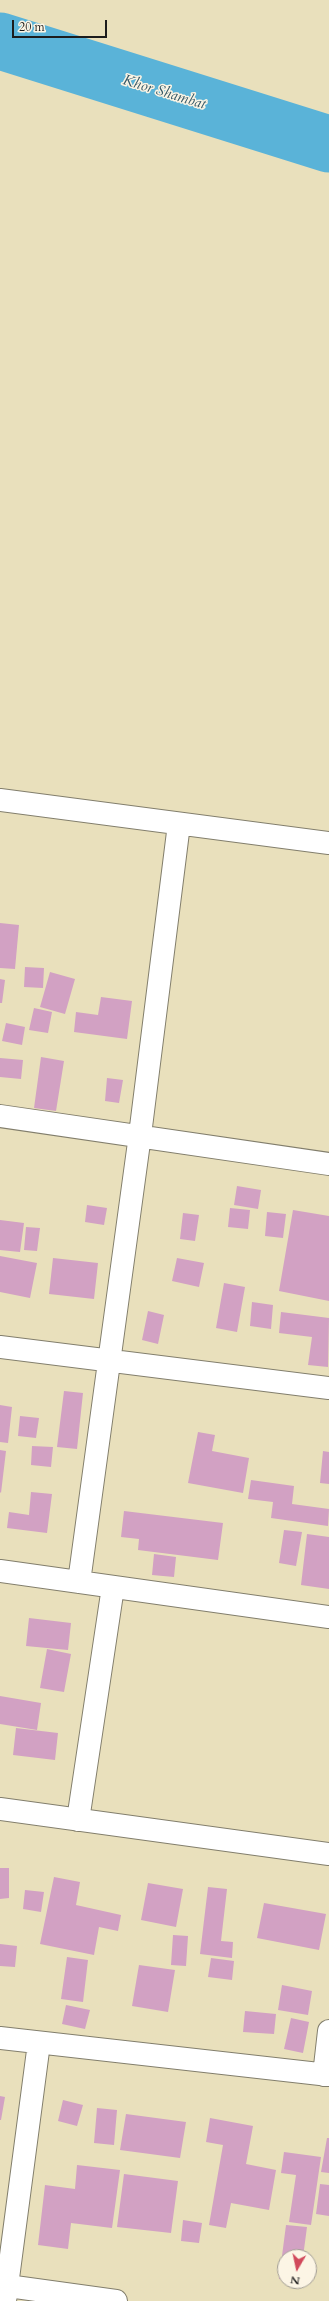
<!DOCTYPE html>
<style>
body{margin:0}
#map{position:relative;width:329px;height:2301px;overflow:hidden;background:#e9e0bc;font-family:Cardo,serif}
canvas{display:block}
.north{position:absolute;left:277px;top:2249px;width:40px;height:40px;box-sizing:border-box;background:#fcf5e5;border:1px solid #a29e95;border-radius:50%;rotate:189deg;font-size:11px;font-weight:700;line-height:16px;text-align:center;color:#1c1c1c}
.north::after{content:'';display:block;margin:auto;width:14px;height:18px;background:#d1495b;clip-path:polygon(50% 0,100% 100%,50% 72%,0 100%)}
.scale{position:absolute;left:12px;top:20px;width:95px;height:18px;box-sizing:border-box;border:2px solid #1c1c1c;border-top:0;padding-left:5px;font-size:12px;line-height:14px;white-space:nowrap;color:#1c1c1c;-webkit-text-stroke:3px #fcf5e5;paint-order:stroke}
</style>
<div id="map">
<canvas width="329" height="2301"></canvas>
<div class="north">N</div>
<div class="scale">20 m</div>
</div>
<script>
const c = document.querySelector('canvas').getContext('2d');
c.lineJoin = 'round';
const shape = rows => new Path2D(rows.map(r => 'M' + r).join(''));
function strokePath(path, color, width, dash) { c.strokeStyle = color; c.lineWidth = width; c.lineCap = dash ? 'butt' : 'round'; c.setLineDash(dash || []); c.stroke(path); }
function fillPath(path, color) { c.fillStyle = color; c.fill(path, 'evenodd'); }
function label(font, color, halo, rows, align = 'center') {
  c.font = font + ' Cardo,serif'; c.lineWidth = 3; c.setLineDash([]); c.textBaseline = 'middle'; c.strokeStyle = halo; c.fillStyle = color; for (const [text, x, y, turn = 0] of rows) {
    c.save(); c.translate(x, y); c.rotate((+turn || 0) * Math.PI / 180); c.textAlign = isNaN(turn) ? turn : align; if (halo) c.strokeText(text, 0, 0); c.fillText(text, 0, 0); c.restore();
  }
}
strokePath(shape([
 [0,41,329,144]
]), '#5ab3d8', 57);
fillPath(shape([
 [0,923,19,925,15,969,0,968],
 [25,967,44,968,43,988,24,987],
 [50,972,75,979,65,1014,40,1007],
 [0,979,5,980,2,1003,0,1003],
 [101,997,132,1001,127,1039,74,1032,76,1012,98,1015],
 [34,1008,52,1012,48,1033,29,1030],
 [6,1023,25,1027,22,1045,2,1041],
 [41,1057,64,1061,56,1111,34,1108],
 [0,1058,23,1060,21,1079,0,1077],
 [107,1078,123,1080,119,1103,105,1101],
 [237,1186,261,1190,258,1209,234,1205],
 [87,1205,107,1208,104,1225,85,1222],
 [230,1208,250,1210,248,1229,228,1227],
 [293,1210,329,1216,329,1301,279,1291],
 [267,1212,286,1214,283,1238,265,1236],
 [183,1213,199,1215,195,1241,180,1239],
 [0,1220,24,1223,20,1252,0,1250],
 [26,1227,40,1228,37,1251,24,1250],
 [0,1256,37,1263,30,1298,0,1292],
 [53,1258,98,1263,94,1299,49,1294],
 [177,1258,204,1263,199,1287,172,1281],
 [224,1283,245,1287,237,1332,216,1328],
 [252,1302,273,1305,271,1329,250,1326],
 [148,1311,164,1315,158,1344,142,1340],
 [281,1312,329,1318,328,1367,308,1365,312,1337,279,1333],
 [64,1391,83,1393,77,1449,57,1447],
 [0,1405,12,1407,8,1443,0,1442],
 [20,1416,39,1418,36,1438,18,1436],
 [198,1432,215,1435,212,1451,249,1458,243,1493,188,1483],
 [32,1446,53,1447,51,1467,31,1465],
 [0,1450,6,1451,1,1493,0,1492],
 [323,1451,329,1452,329,1484,320,1483],
 [251,1480,294,1486,292,1504,329,1509,328,1526,271,1518,273,1502,248,1499],
 [31,1492,52,1494,47,1533,7,1528,9,1512,29,1515],
 [124,1511,223,1523,218,1560,138,1550,139,1539,121,1537],
 [284,1530,302,1532,296,1566,279,1563],
 [307,1534,329,1537,329,1589,301,1585],
 [154,1554,176,1557,174,1577,152,1575],
 [29,1618,71,1623,68,1650,26,1646],
 [47,1649,71,1654,64,1692,40,1688],
 [0,1696,41,1703,37,1730,0,1724],
 [16,1728,58,1733,55,1760,13,1755],
 [0,1868,9,1868,9,1898,0,1899],
 [54,1877,80,1882,76,1905,121,1915,118,1931,99,1927,94,1955,40,1944],
 [148,1883,183,1889,176,1927,141,1920],
 [208,1887,227,1889,221,1941,233,1942,232,1958,200,1954],
 [25,1890,44,1892,41,1912,23,1909],
 [264,1903,326,1914,319,1950,257,1938],
 [173,1935,188,1936,186,1966,171,1965],
 [0,1944,17,1946,15,1967,0,1966],
 [67,1957,88,1960,83,2002,61,1999],
 [211,1958,234,1961,232,1980,208,1977],
 [139,1965,175,1970,168,2012,132,2006],
 [282,1985,312,1991,308,2015,278,2010],
 [66,2005,90,2010,85,2029,62,2024],
 [245,2011,276,2014,274,2034,243,2032],
 [291,2018,309,2022,303,2053,284,2049],
 [0,2096,5,2097,1,2120,0,2120],
 [63,2100,83,2105,77,2126,58,2121],
 [97,2108,117,2110,114,2145,94,2143],
 [126,2114,186,2122,180,2158,120,2150],
 [210,2118,253,2126,246,2164,276,2170,269,2210,231,2203,226,2228,209,2225,223,2145,206,2142],
 [327,2138,329,2138,329,2173,321,2172],
 [284,2152,321,2157,311,2225,289,2222,296,2175,281,2173],
 [77,2165,120,2170,112,2228,71,2223,68,2249,38,2245,45,2185,75,2189],
 [124,2174,178,2181,171,2233,117,2227],
 [320,2184,329,2185,329,2216,316,2214],
 [183,2220,202,2223,199,2243,181,2241],
 [286,2225,307,2227,303,2257,285,2257,285,2279,279,2279]
]), '#d2a1c3');
const minor = shape([
 [0,800,329,843],
 [0,1116,329,1164],
 [0,1347,329,1388],
 [0,1571,329,1617],
 [79,1582,140,1135,179,824],
 [0,1809,329,1854],
 [78,1820,113,1587],
 [0,2038,329,2075],
 [324,2075,329,2031],
 [0,2285,116,2301],
 [5,2301,39,2043]
]);
strokePath(minor, '#827e6c', 24);
strokePath(minor, '#fff', 22);
label('italic 15px', '#355867', '#fcf5e5', [
 ["Khor Shambat",164,93,17]
]);
</script>
